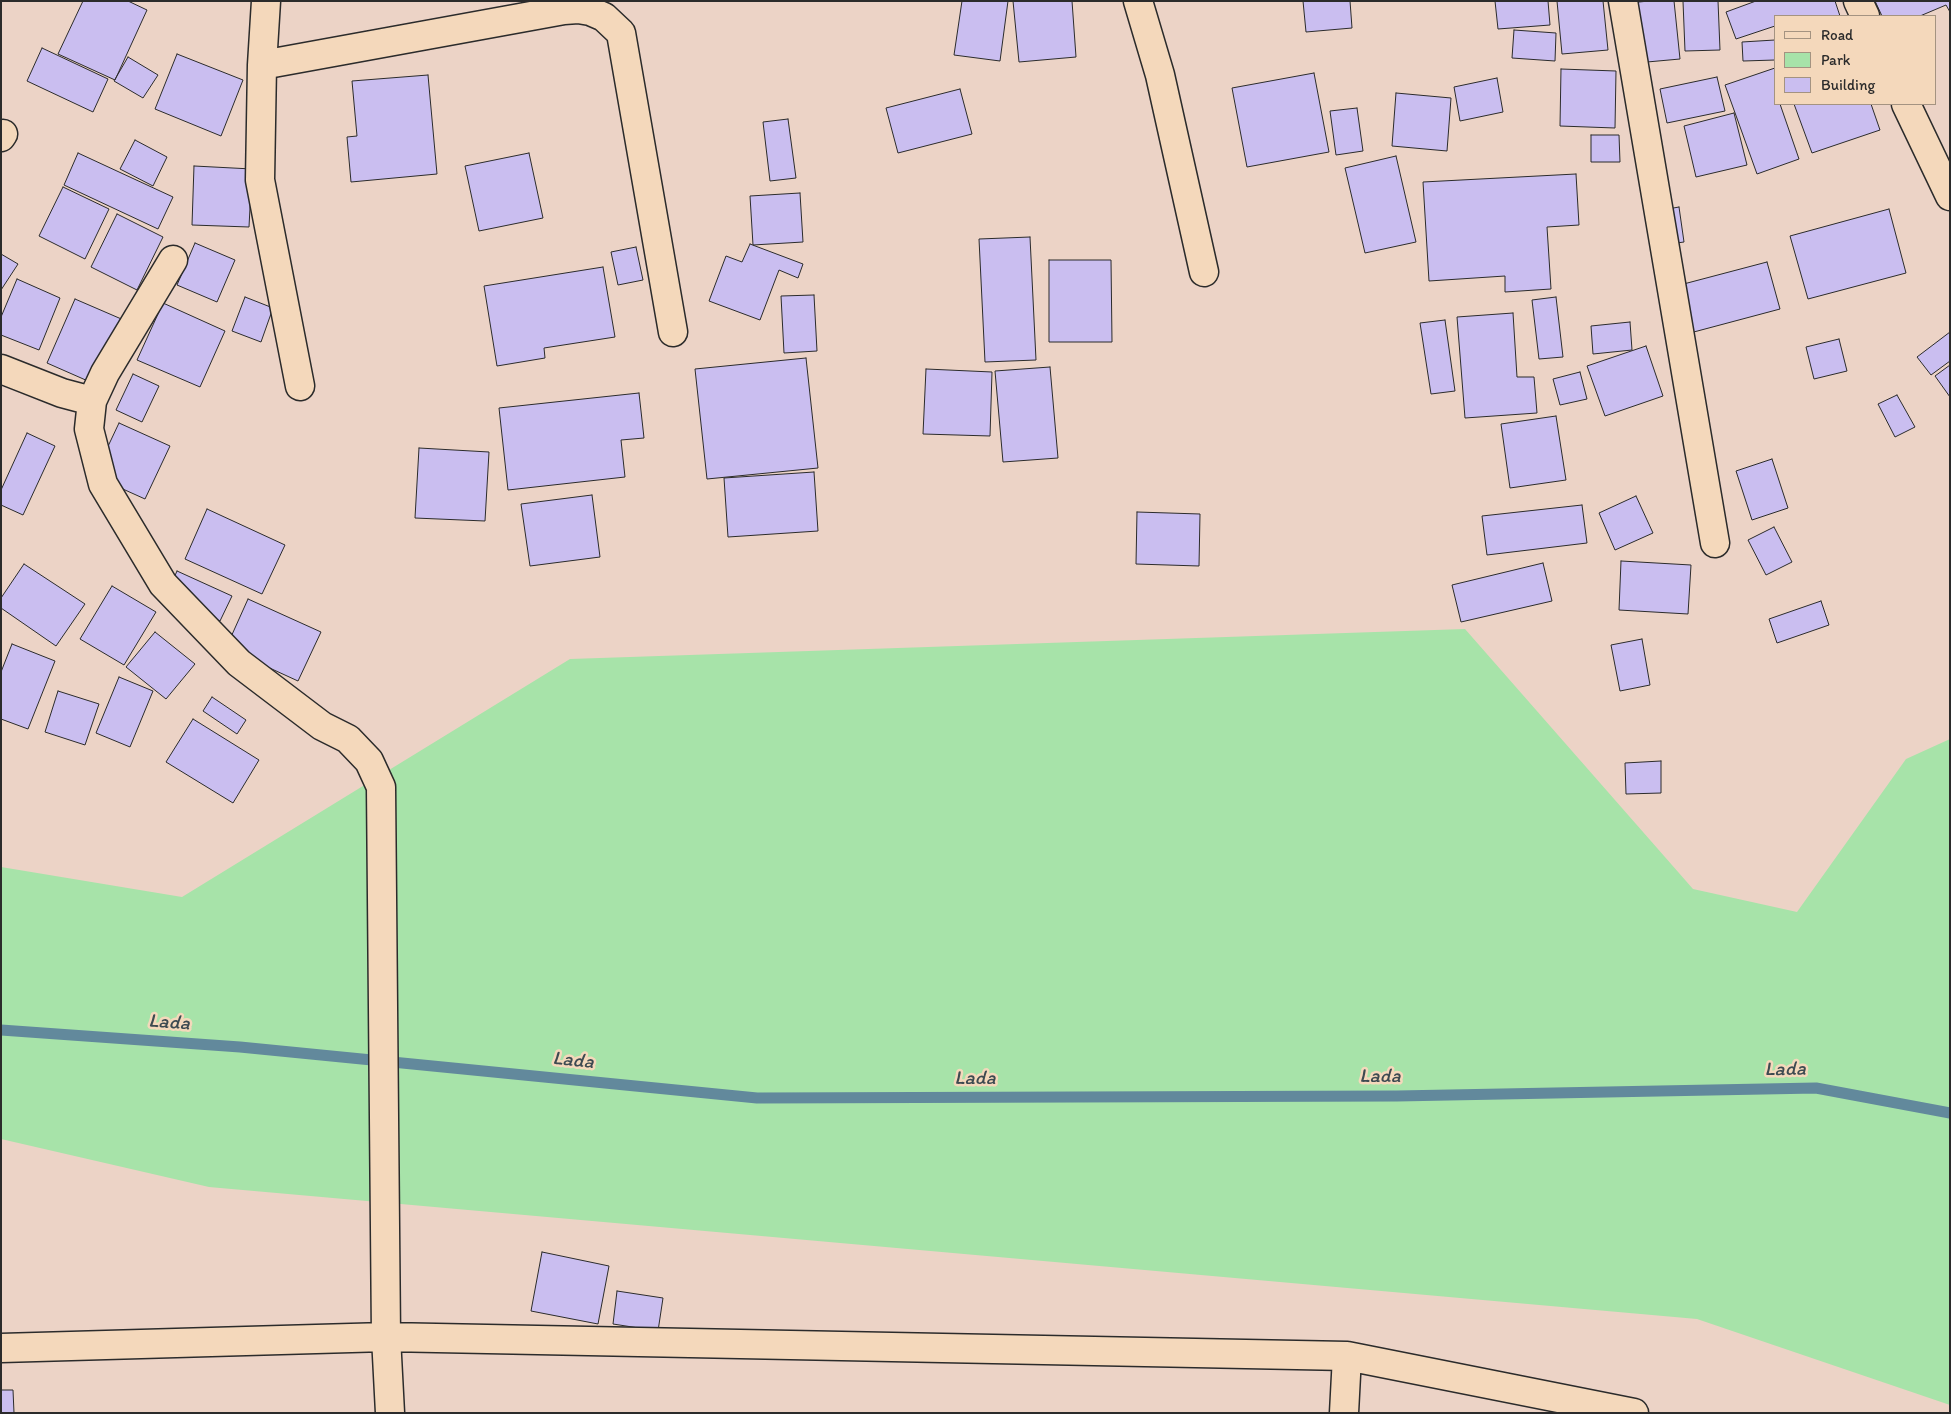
<!DOCTYPE html>
<style>
body{margin:0}
#map{position:relative;width:1951px;height:1414px;overflow:hidden;background:#ecd3c6;font-family:Itim,sans-serif}
canvas{display:block}
.frame{position:absolute;inset:0;border:2px solid #2b2b2b;pointer-events:none}
.legend{position:absolute;left:1774px;top:15px;width:162px;height:90px;box-sizing:border-box;background:#f4d8bb;border:1px solid #a49381;margin:0;padding:6px 9px;list-style:none;font-size:15px;color:#2b2b2b}
.legend li{display:flex;align-items:center;gap:10px;height:25px}
.legend b{width:25px;border:1px solid #a49381}
</style>
<div id="map">
<canvas width="1951" height="1414"></canvas>
<div class="frame"></div>
<ul class="legend">
<li><b style="height:6px;background:#f4d8bb"></b>Road</li>
<li><b style="height:14px;background:#a7e3a9"></b>Park</li>
<li><b style="height:14px;background:#cabef0"></b>Building</li>
</ul>
</div>
<script>
const c = document.querySelector('canvas').getContext('2d');
c.lineJoin = 'round';
function fillPath(path, color) { c.fillStyle = color; c.fill(path, 'evenodd'); }
const shape = rows => new Path2D(rows.map(r => 'M' + r).join(''));
function strokePath(path, color, width, dash) { c.strokeStyle = color; c.lineWidth = width; c.lineCap = dash ? 'butt' : 'round'; c.setLineDash(dash || []); c.stroke(path); }
function label(font, color, halo, rows, align = 'center') {
  c.font = font + ' Itim,sans-serif'; c.lineWidth = 5; c.setLineDash([]); c.textBaseline = 'middle'; c.strokeStyle = halo; c.fillStyle = color; for (const [text, x, y, turn = 0] of rows) {
    c.save(); c.translate(x, y); c.rotate((+turn || 0) * Math.PI / 180); c.textAlign = isNaN(turn) ? turn : align; if (halo) c.strokeText(text, 0, 0); c.fillText(text, 0, 0); c.restore();
  }
}
fillPath(shape([
 [1465,629,1693,889,1797,912,1906,759,1950,739,1950,1405,1697,1319,209,1187,1,1139,1,867,182,897,570,659]
]), '#a7e3a9');
strokePath(shape([
 [1,1030,240,1047,757,1098,1397,1096,1816,1088,1950,1113]
]), '#62899c', 11);
const building = shape([
 [83,1,128,1,147,10,115,80,58,54,83,1],
 [962,1,1008,1,1000,61,954,55,962,1],
 [1013,1,1072,1,1076,57,1019,62,1013,1],
 [1303,1,1350,1,1352,28,1306,32,1303,1],
 [1495,1,1548,1,1550,25,1498,29,1495,1],
 [1557,1,1603,1,1608,50,1562,54,1557,1],
 [1649,1,1674,1,1680,59,1636,63,1629,3,1649,1],
 [1683,1,1718,1,1720,50,1685,51,1683,1],
 [1756,1,1835,1,1840,16,1775,16,1775,26,1736,39,1726,12,1756,1],
 [1875,1,1950,1,1950,12,1946,5,1920,16,1882,16,1875,1],
 [1514,30,1556,33,1555,61,1512,58,1514,30],
 [1775,40,1775,60,1743,61,1742,42,1775,40],
 [42,48,108,79,93,112,27,81,42,48],
 [177,54,243,80,221,136,155,109,177,54],
 [128,57,158,75,143,98,114,81,128,57],
 [1775,68,1775,104,1780,104,1799,159,1757,174,1725,85,1775,68],
 [1561,69,1616,71,1615,128,1560,126,1561,69],
 [1314,73,1329,152,1247,167,1232,88,1314,73],
 [428,75,437,174,351,182,347,137,357,136,352,81,428,75],
 [1717,77,1725,111,1667,123,1660,89,1717,77],
 [1497,78,1503,112,1460,121,1454,87,1497,78],
 [960,89,972,134,898,153,886,108,960,89],
 [1396,93,1451,98,1447,151,1392,146,1396,93],
 [1794,104,1871,104,1880,130,1812,153,1794,104],
 [1357,108,1363,151,1336,155,1330,111,1357,108],
 [1734,113,1747,165,1696,177,1684,126,1734,113],
 [788,119,796,178,770,181,763,122,788,119],
 [1591,135,1619,135,1620,162,1591,162,1591,135],
 [135,140,167,157,153,186,120,169,135,140],
 [78,153,173,197,158,229,64,185,78,153],
 [529,153,543,218,479,231,465,166,529,153],
 [1396,156,1416,242,1365,253,1345,168,1396,156],
 [194,166,252,169,249,227,192,225,194,166],
 [1576,174,1579,225,1547,227,1551,289,1505,292,1505,276,1429,281,1423,182,1576,174],
 [63,187,109,209,85,259,39,236,63,187],
 [800,193,803,242,753,245,750,196,800,193],
 [1679,207,1684,242,1662,245,1657,211,1679,207],
 [1889,209,1906,273,1808,299,1790,236,1889,209],
 [117,214,163,237,137,290,91,267,117,214],
 [1030,237,1036,360,985,362,979,239,1030,237],
 [195,243,235,260,217,302,177,285,195,243],
 [750,244,803,264,798,278,779,270,760,320,709,301,726,256,742,262,750,244],
 [636,247,643,280,618,285,611,252,636,247],
 [1,254,18,264,1,290,1,254],
 [1049,260,1111,260,1112,342,1049,342,1049,260],
 [1767,262,1780,309,1690,333,1676,286,1767,262],
 [603,267,615,337,544,348,545,358,497,366,484,286,603,267],
 [17,279,60,298,39,350,1,335,1,317,17,279],
 [814,295,817,351,784,353,781,296,814,295],
 [245,297,273,308,261,342,232,331,245,297],
 [1556,297,1563,357,1539,359,1532,300,1556,297],
 [75,299,126,321,97,385,47,363,75,299],
 [163,303,225,331,200,387,137,360,163,303],
 [1513,313,1517,377,1534,377,1537,413,1465,418,1457,317,1513,313],
 [1445,320,1455,391,1431,394,1420,323,1445,320],
 [1630,322,1632,350,1593,354,1591,326,1630,322],
 [1950,332,1950,361,1931,375,1917,357,1950,332],
 [1839,339,1847,371,1814,379,1806,347,1839,339],
 [1646,346,1663,396,1605,416,1587,366,1646,346],
 [806,358,818,468,707,479,695,369,806,358],
 [1950,365,1950,397,1935,376,1950,365],
 [1050,367,1058,458,1003,462,995,371,1050,367],
 [926,369,992,372,990,436,923,434,926,369],
 [1580,372,1587,399,1560,405,1553,379,1580,372],
 [133,374,159,386,142,422,116,410,133,374],
 [639,393,644,438,621,440,625,477,508,490,499,408,639,393],
 [1897,395,1915,427,1895,437,1878,404,1897,395],
 [1556,416,1566,480,1510,488,1501,424,1556,416],
 [119,423,170,446,145,499,94,476,119,423],
 [27,433,55,446,23,515,1,505,1,490,27,433],
 [419,448,489,452,485,521,415,518,419,448],
 [1772,459,1788,508,1752,520,1736,471,1772,459],
 [814,472,818,531,728,537,724,478,814,472],
 [592,495,600,557,530,566,521,504,592,495],
 [1636,496,1653,533,1615,550,1599,513,1636,496],
 [1582,505,1587,543,1487,555,1482,516,1582,505],
 [207,509,285,545,262,594,185,559,207,509],
 [1137,512,1200,514,1199,566,1136,564,1137,512],
 [1774,527,1792,562,1766,575,1748,540,1774,527],
 [1621,561,1691,565,1688,614,1619,610,1621,561],
 [1543,563,1552,601,1461,622,1452,585,1543,563],
 [24,564,85,604,56,646,1,608,1,598,24,564],
 [177,571,232,596,220,621,166,596,177,571],
 [112,586,156,612,124,665,80,639,112,586],
 [248,599,321,632,298,681,226,648,248,599],
 [1821,601,1829,625,1777,643,1769,619,1821,601],
 [155,632,195,664,166,699,126,667,155,632],
 [1642,639,1650,685,1620,691,1611,645,1642,639],
 [12,644,55,661,28,729,1,719,1,672,12,644],
 [119,677,153,691,130,747,96,733,119,677],
 [58,691,99,704,85,745,45,732,58,691],
 [212,697,246,720,237,734,203,711,212,697],
 [193,719,259,760,233,803,166,762,193,719],
 [1661,761,1661,793,1626,794,1625,763,1661,761],
 [542,1252,609,1266,598,1324,531,1311,542,1252],
 [617,1291,663,1298,658,1331,613,1324,617,1291],
 [1,1390,13,1390,14,1413,1,1413,1,1390]
]);
fillPath(building, '#cabef0');
strokePath(building, '#2b2b2b', 1);
const minor = shape([
 [266,1,262,65,260,180,300,386],
 [1138,1,1160,75,1204,272],
 [1623,1,1715,543],
 [1858,1,1865,16],
 [262,65,564,10,578,9,590,11,604,17,621,33,673,332],
 [1906,104,1950,196],
 [1,137,3,134],
 [173,260,105,373,92,401,89,429,103,484,163,584,239,663,322,726,348,739,369,761,381,787,386,1337,390,1413],
 [1,369,62,393,92,401],
 [1,1348,386,1337,1347,1356,1634,1413],
 [1344,1413,1347,1356]
]);
strokePath(minor, '#2b2b2b', 31);
strokePath(minor, '#f4d8bb', 28);
label('italic 20px', '#3d4a51', '#f4d8bb', [
 ["Lada",169,1023,4],
 ["Lada",573,1061,6],
 ["Lada",1785,1070,-1],
 ["Lada",1380,1077],
 ["Lada",975,1079]
]);
</script>
